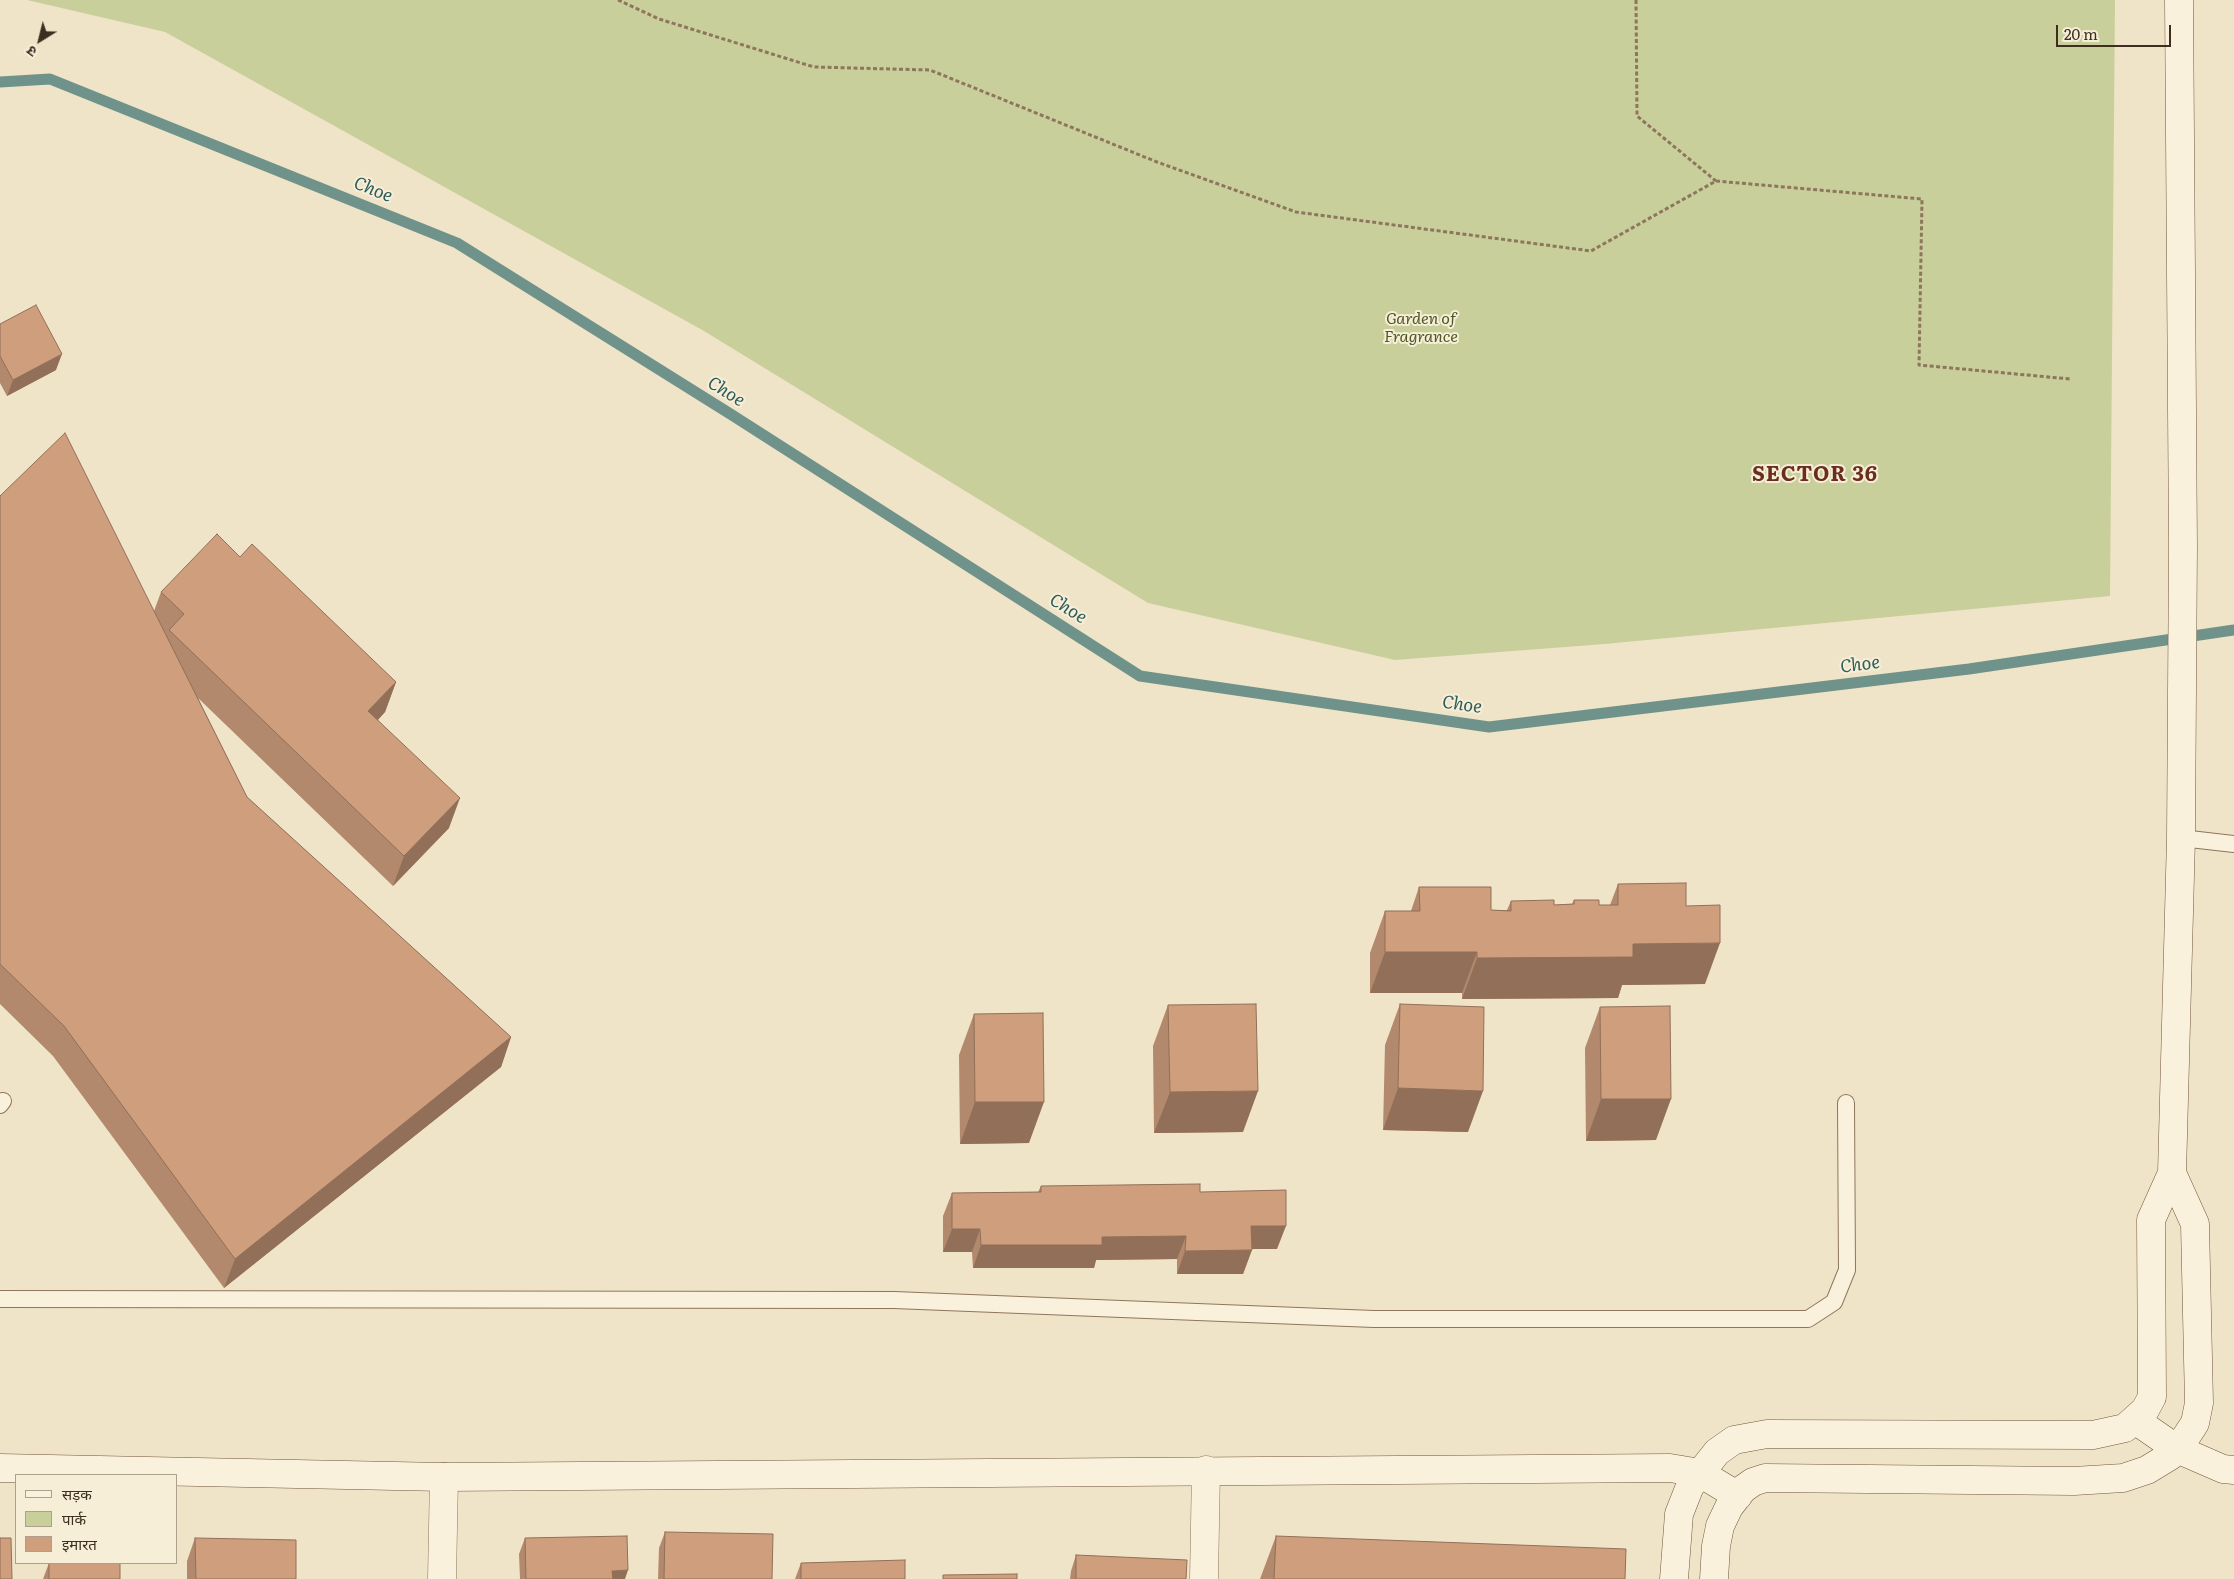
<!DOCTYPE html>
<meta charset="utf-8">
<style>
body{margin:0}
#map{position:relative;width:2234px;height:1579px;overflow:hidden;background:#f0e4c8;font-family:Literata,"Noto Sans Devanagari",serif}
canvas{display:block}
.legend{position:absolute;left:15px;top:1474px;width:162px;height:90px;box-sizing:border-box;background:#f7eed8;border:1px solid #ada18e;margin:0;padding:6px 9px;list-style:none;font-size:15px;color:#3d2e20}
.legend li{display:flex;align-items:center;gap:10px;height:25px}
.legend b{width:25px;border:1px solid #ada18e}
.north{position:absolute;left:15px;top:15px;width:50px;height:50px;-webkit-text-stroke:4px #f7eed8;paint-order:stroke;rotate:216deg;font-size:14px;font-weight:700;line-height:20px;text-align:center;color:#3d2e20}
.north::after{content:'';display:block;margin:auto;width:18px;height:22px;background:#3d2e20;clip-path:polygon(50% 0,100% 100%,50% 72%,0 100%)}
.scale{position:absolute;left:2056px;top:25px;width:115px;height:22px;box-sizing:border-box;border:2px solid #3d2e20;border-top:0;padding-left:6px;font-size:15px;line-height:18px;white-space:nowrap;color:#3d2e20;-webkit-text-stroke:4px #f7eed8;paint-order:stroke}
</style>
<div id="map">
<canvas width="2234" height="1579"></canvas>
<ul class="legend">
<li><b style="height:6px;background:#faf1dc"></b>सड़क</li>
<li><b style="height:14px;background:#c9cf9b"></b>पार्क</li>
<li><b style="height:14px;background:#cf9f7d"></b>इमारत</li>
</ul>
<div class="north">उ</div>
<div class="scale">20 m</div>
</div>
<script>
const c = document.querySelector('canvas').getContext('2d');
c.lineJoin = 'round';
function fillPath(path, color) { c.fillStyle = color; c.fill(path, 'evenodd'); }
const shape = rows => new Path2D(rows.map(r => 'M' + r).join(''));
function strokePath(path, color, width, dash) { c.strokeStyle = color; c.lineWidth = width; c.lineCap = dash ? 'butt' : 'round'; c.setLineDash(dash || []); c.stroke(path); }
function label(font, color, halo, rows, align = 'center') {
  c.font = font + ' Literata,serif'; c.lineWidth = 4; c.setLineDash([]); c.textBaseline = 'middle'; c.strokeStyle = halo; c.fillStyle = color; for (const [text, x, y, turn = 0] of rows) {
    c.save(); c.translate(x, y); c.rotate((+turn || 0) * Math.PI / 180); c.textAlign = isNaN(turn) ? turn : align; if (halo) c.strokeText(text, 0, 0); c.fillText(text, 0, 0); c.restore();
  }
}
fillPath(shape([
 [27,0,2115,0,2110,596,1605,644,1395,660,1148,603,704,331,165,32]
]), '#c9cf9b');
strokePath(shape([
 [0,82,50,79,457,243,732,415,1140,676,1489,727,1969,669,2234,630]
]), '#6f938a', 11);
const lane = shape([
 [2181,838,2234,844],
 [0,1105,3,1101],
 [0,1299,894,1300,1374,1319,1808,1319,1834,1302,1847,1270,1846,1103]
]);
const street = shape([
 [442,1579,444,1477],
 [1204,1579,1206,1470]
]);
const secondary = shape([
 [2135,1420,2177,1449,2223,1469,2234,1470],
 [0,1468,444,1477,1670,1468,1700,1473,1738,1496],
 [1674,1579,1679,1514,1690,1486,1717,1452,1734,1440,1767,1434,2093,1435,2125,1428,2145,1410,2152,1397,2151,1220,2172,1173,2181,838,2183,546,2179,0],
 [1714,1579,1716,1546,1720,1526,1729,1507,1743,1489,1753,1482,1765,1478,2074,1481,2123,1478,2147,1470,2170,1456,2182,1443,2195,1423,2199,1403,2195,1224,2172,1173]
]);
strokePath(lane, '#8d765c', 18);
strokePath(street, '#8d765c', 29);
strokePath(secondary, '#6f573f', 29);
strokePath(shape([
 [618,0,659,19,814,67,930,70,1157,162,1296,212,1591,251,1716,181,1922,199,1919,365,2070,379],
 [1636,0,1637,116,1716,181]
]), '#8d765c', 3, [4, 2.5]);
strokePath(lane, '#faf1dc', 16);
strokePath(street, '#faf1dc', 28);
strokePath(secondary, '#faf1dc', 28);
fillPath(shape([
 [0,324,56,370,7,396,0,383],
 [0,496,154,611,161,592,240,557,396,682,385,712,378,720,449,828,393,886,198,698,247,797,511,1037,501,1067,224,1288,53,1056,0,1004],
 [1618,884,1686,906,1705,984,1622,985,1618,998,1462,999,1462,993,1370,993,1370,953,1385,911,1411,911,1419,887,1491,910,1507,910,1511,901,1554,905,1572,904,1574,900,1599,905,1610,905],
 [1400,1004,1468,1132,1383,1130,1385,1045],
 [1168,1005,1243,1132,1154,1133,1153,1046],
 [1600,1007,1656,1140,1586,1141,1585,1048],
 [974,1014,1029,1143,960,1144,959,1055],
 [1041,1186,1200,1192,1277,1249,1252,1249,1243,1274,1177,1274,1177,1259,1096,1260,1094,1268,973,1268,972,1252,943,1252,943,1216,952,1193,1038,1192],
 [665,1532,772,1579,658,1579,659,1548],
 [1276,1536,1625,1579,1260,1579],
 [195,1538,296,1579,187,1579,187,1561],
 [525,1538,625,1579,520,1579,519,1554],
 [1076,1555,1186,1579,1070,1579,1071,1571],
 [49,1563,120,1579,43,1579],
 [801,1563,905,1579,795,1579]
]), '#b2896c');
fillPath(shape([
 [62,354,56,370,7,396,13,380],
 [396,682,385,712,358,741,368,711],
 [460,798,449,828,393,886,404,856],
 [1720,943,1705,984,1622,985,1618,998,1462,999,1477,958,1633,944],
 [1385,952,1477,952,1462,993,1370,993],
 [511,1037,501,1067,224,1288,235,1259],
 [1398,1088,1483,1091,1468,1132,1383,1130],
 [1258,1091,1243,1132,1154,1133,1170,1092],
 [1601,1099,1671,1099,1656,1140,1586,1141],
 [975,1102,1044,1102,1029,1143,960,1144],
 [1251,1226,1286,1226,1277,1249,1243,1249],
 [952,1229,980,1229,972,1252,943,1252],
 [1186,1236,1177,1259,1096,1260,1094,1268,973,1268,981,1245,1102,1237],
 [1252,1250,1243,1274,1177,1274,1185,1251],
 [628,1570,625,1579,609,1579,612,1571]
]), '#916f58');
const building = shape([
 [36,305,62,354,13,380,0,356,0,324,36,305],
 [65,433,247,797,511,1037,235,1259,64,1026,0,964,0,496,65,433],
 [217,534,240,557,252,544,396,682,368,711,460,798,404,856,169,630,184,614,161,592,217,534],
 [1686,883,1686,906,1720,905,1720,943,1633,944,1633,957,1477,958,1477,952,1385,952,1385,911,1420,911,1419,887,1491,887,1491,910,1511,911,1511,901,1554,900,1554,905,1574,904,1574,900,1599,900,1599,905,1618,905,1618,884,1686,883],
 [1256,1004,1258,1091,1170,1092,1168,1005,1256,1004],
 [1400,1004,1484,1007,1483,1091,1398,1088,1400,1004],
 [1670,1006,1671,1099,1601,1099,1600,1007,1670,1006],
 [1043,1013,1044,1102,975,1102,974,1014,1043,1013],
 [1200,1184,1200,1192,1286,1190,1286,1226,1251,1226,1252,1250,1185,1251,1186,1236,1102,1237,1102,1245,981,1245,980,1229,952,1229,952,1193,1041,1192,1041,1186,1200,1184],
 [665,1532,773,1534,772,1579,664,1579,665,1532],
 [627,1536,628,1570,612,1571,613,1579,526,1579,525,1538,627,1536],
 [1276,1536,1626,1549,1625,1579,1274,1579,1276,1536],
 [0,1538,11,1538,12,1579,0,1579,0,1538],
 [195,1538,296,1540,296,1579,196,1579,195,1538],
 [1076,1555,1187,1560,1186,1579,1076,1579,1076,1555],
 [905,1560,905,1579,801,1579,801,1563,905,1560],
 [49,1563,120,1563,120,1579,49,1579,49,1563],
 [1017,1574,1017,1579,943,1579,943,1575,1017,1574]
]);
fillPath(building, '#cf9f7d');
strokePath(building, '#916f58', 1);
label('italic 16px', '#4d5a26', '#f7eed8', [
 ["Garden of",1421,319],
 ["Fragrance",1421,337]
]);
label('italic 18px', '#2f5d5a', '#f7eed8', [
 ["Choe",373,190,22],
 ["Choe",726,392,32],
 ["Choe",1068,609,32],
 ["Choe",1860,665,-7],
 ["Choe",1462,705,8]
]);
c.letterSpacing = '1px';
label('bold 21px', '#6b2e1e', '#f7eed8', [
 ["SECTOR 36",1815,475]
]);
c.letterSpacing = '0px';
</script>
